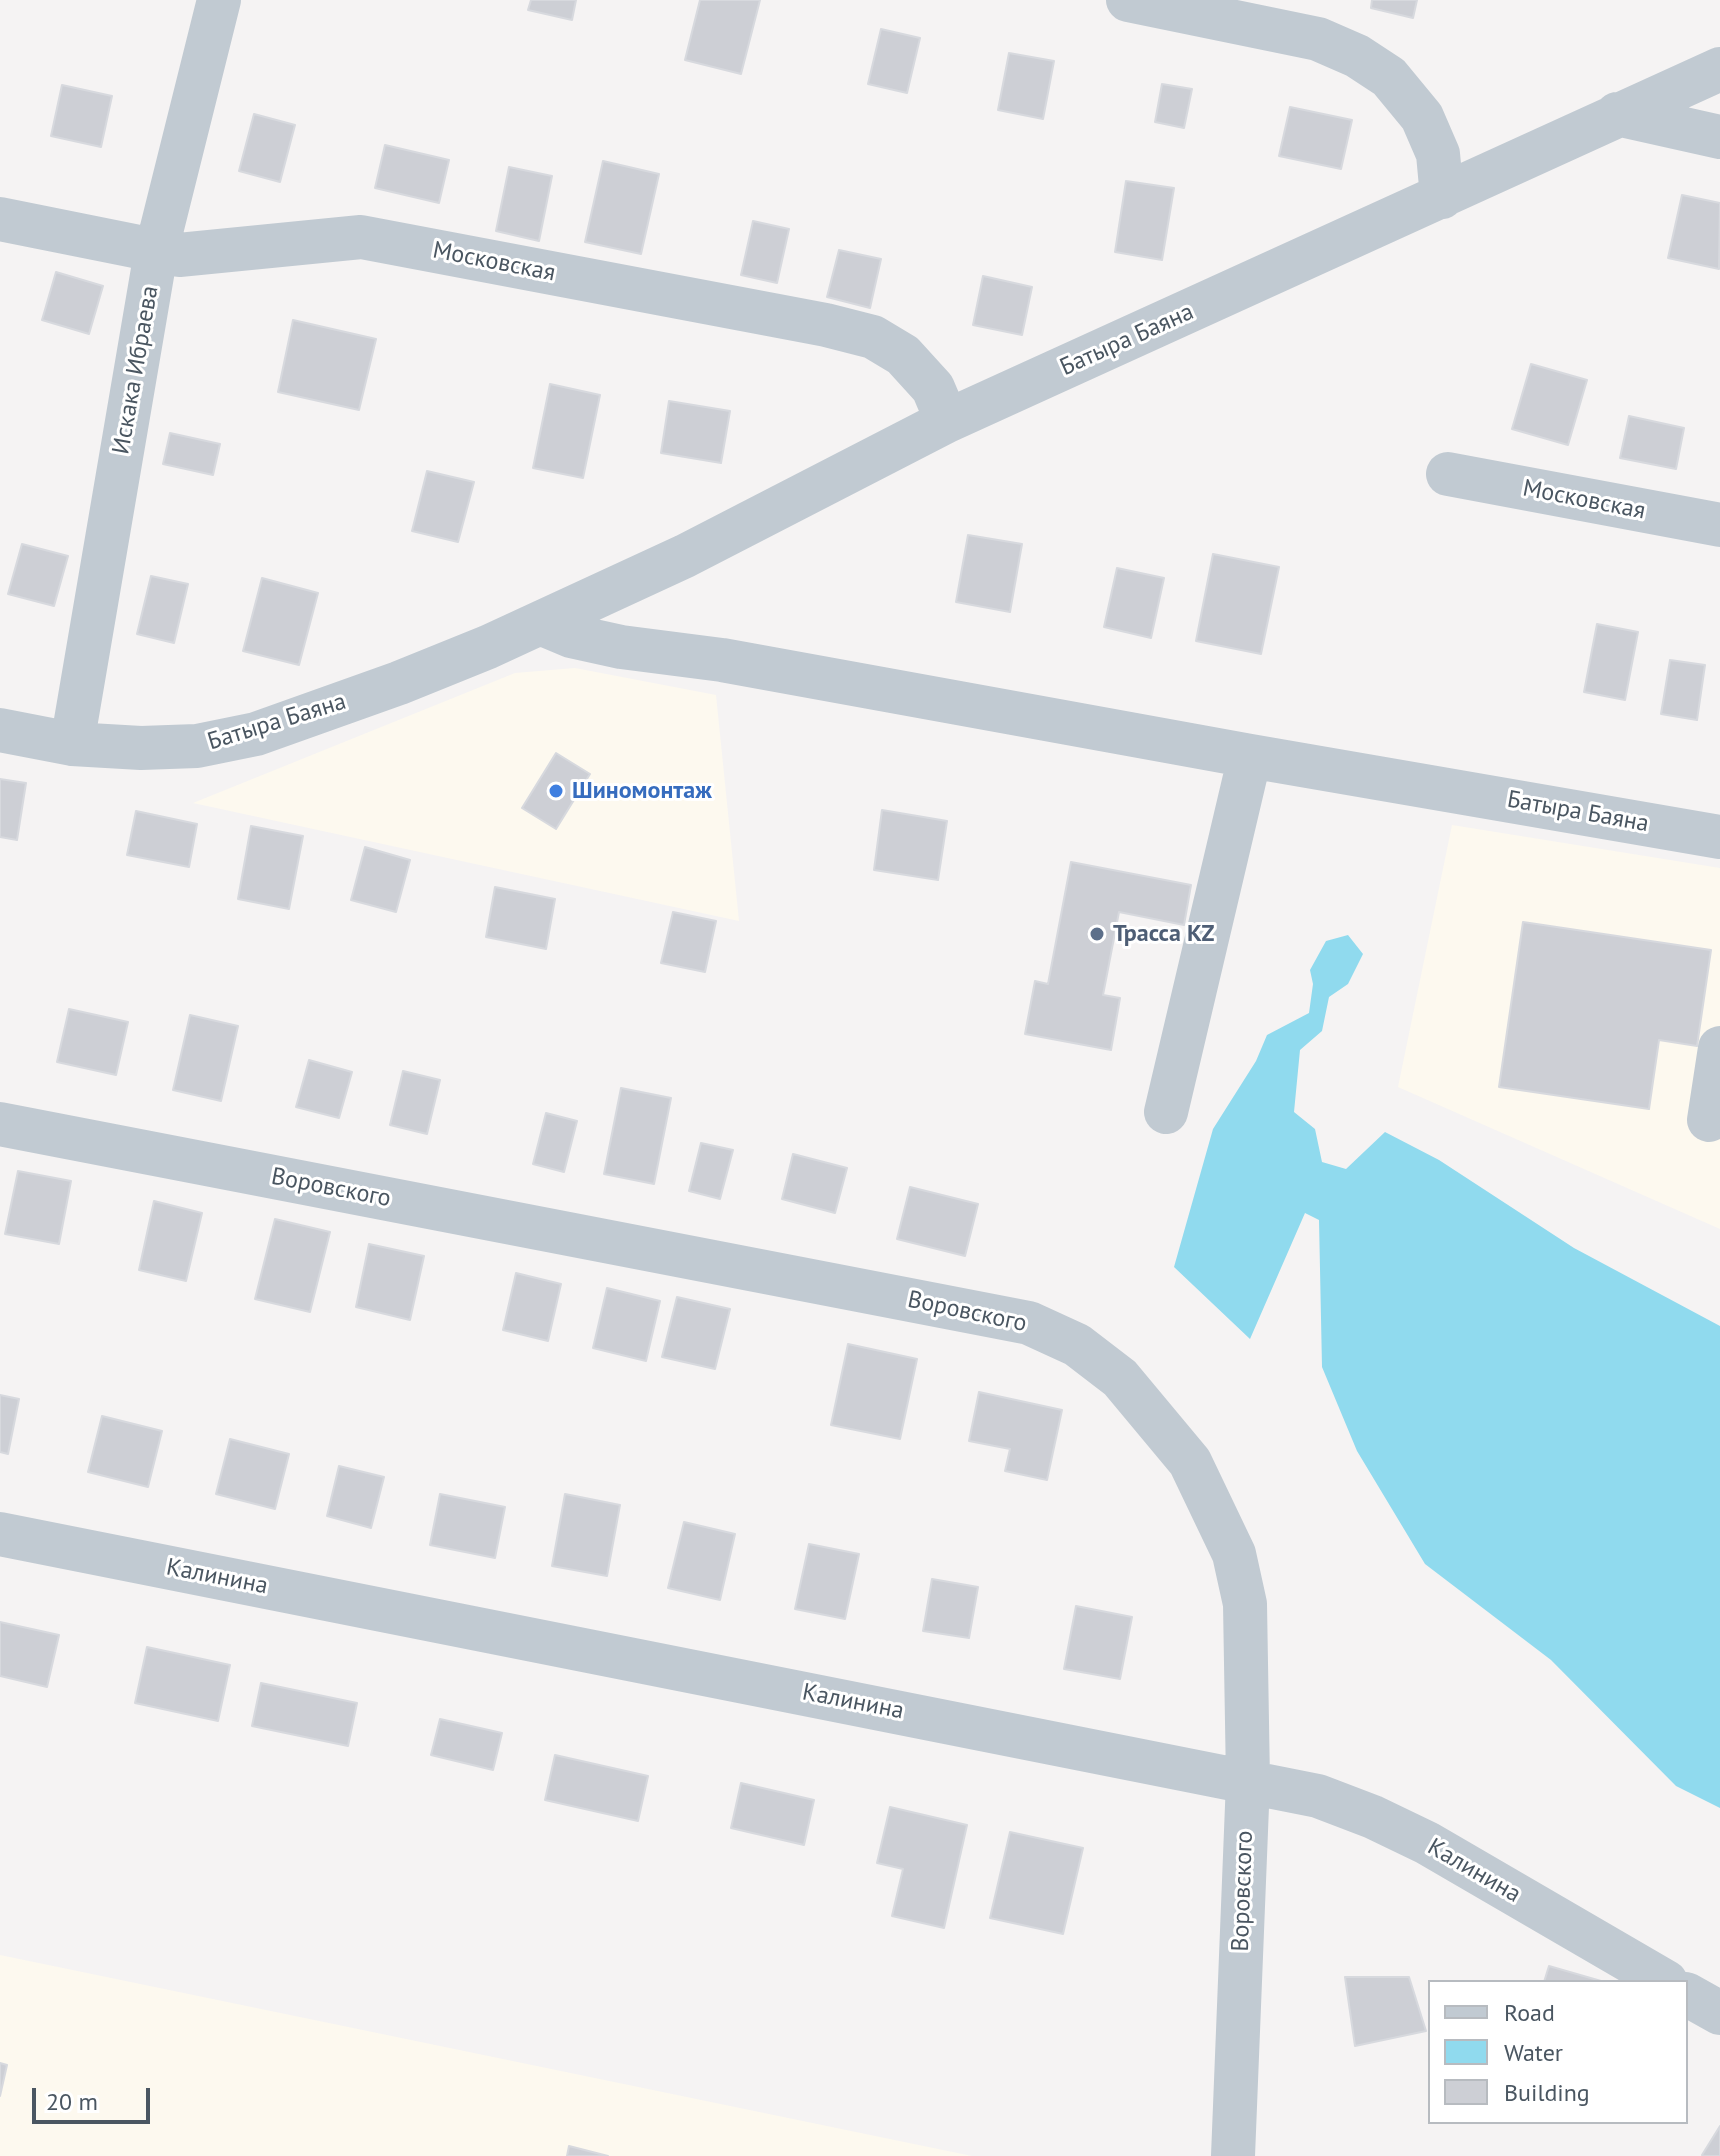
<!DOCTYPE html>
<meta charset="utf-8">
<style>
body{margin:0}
#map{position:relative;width:1720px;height:2156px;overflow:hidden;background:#f5f3f3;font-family:"PT Sans",sans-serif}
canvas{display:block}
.legend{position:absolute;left:1428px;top:1980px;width:260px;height:144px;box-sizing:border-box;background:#fff;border:2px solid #b7bbc0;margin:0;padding:10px 14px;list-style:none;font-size:24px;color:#4a5661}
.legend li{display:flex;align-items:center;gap:16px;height:40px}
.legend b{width:40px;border:2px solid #b7bbc0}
.scale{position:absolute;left:32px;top:2088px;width:118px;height:36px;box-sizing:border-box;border:4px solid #4a5661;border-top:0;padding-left:10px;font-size:24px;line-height:28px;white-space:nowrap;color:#4a5661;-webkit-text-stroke:6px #fff;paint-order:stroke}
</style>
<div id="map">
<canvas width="1720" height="2156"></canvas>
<ul class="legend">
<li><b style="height:10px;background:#c1cad2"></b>Road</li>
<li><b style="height:22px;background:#90daee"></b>Water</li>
<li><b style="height:22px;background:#cdcfd5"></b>Building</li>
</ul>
<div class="scale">20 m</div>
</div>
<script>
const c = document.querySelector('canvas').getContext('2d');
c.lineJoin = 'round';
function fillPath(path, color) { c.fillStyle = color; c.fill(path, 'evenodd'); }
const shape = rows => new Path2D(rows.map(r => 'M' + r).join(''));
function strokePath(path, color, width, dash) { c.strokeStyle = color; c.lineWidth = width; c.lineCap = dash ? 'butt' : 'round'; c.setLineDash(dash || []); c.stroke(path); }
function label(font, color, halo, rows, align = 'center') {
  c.font = font + ' "PT Sans",sans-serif'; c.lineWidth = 6; c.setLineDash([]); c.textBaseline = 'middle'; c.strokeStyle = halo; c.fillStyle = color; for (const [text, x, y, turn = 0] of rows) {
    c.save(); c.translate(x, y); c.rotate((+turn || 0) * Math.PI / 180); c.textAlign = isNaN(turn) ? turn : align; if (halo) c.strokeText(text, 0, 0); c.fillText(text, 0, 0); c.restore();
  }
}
fillPath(shape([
 [575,668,716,695,739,921,193,803,515,673],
 [1452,825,1720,868,1720,1229,1398,1087],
 [0,1955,972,2156,0,2156]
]), '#fdf9ef');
fillPath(shape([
 [1348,935,1363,954,1348,984,1329,997,1322,1031,1300,1050,1294,1112,1315,1129,1322,1162,1346,1169,1385,1132,1439,1160,1574,1248,1720,1326,1720,1808,1676,1786,1551,1660,1425,1564,1357,1451,1322,1367,1319,1220,1305,1213,1250,1339,1174,1267,1213,1129,1256,1061,1267,1035,1309,1013,1313,984,1310,970,1326,941]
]), '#90daee');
const building = shape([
 [531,0,576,0,572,20,528,10,531,0],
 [700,0,760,0,741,74,685,60,700,0],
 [1372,0,1417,0,1413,18,1371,8,1372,0],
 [881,29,920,38,907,93,868,84,881,29],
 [1009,53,1054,61,1043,119,998,110,1009,53],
 [1162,84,1192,89,1184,128,1155,122,1162,84],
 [62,85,112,96,101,147,51,136,62,85],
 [1290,107,1352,120,1341,169,1279,156,1290,107],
 [254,114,295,125,280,182,239,171,254,114],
 [385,145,449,160,439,203,375,188,385,145],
 [603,161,659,174,641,254,585,242,603,161],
 [509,167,552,176,539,241,496,231,509,167],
 [1126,181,1174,188,1162,260,1115,252,1126,181],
 [1682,195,1720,203,1719,269,1668,258,1682,195],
 [753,221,789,229,777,283,741,275,753,221],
 [839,250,881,259,870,308,827,297,839,250],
 [56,272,103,286,89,334,42,320,56,272],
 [983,276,1032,287,1022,335,973,325,983,276],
 [293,320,376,339,359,410,278,392,293,320],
 [1531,364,1587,380,1568,445,1512,429,1531,364],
 [550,384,600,395,583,478,533,468,550,384],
 [669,401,730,411,721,463,661,453,669,401],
 [1629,416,1684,428,1676,469,1620,458,1629,416],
 [170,433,220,444,213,475,163,464,170,433],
 [427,471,474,482,458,542,412,531,427,471],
 [968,535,1022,544,1010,612,956,602,968,535],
 [22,544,68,556,54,606,8,594,22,544],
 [1213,554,1279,567,1261,654,1196,641,1213,554],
 [1117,568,1164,578,1151,638,1104,627,1117,568],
 [151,576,188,584,174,643,137,634,151,576],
 [262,578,318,593,299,665,243,651,262,578],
 [1597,624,1638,632,1625,700,1584,692,1597,624],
 [1670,660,1705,665,1697,720,1661,714,1670,660],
 [556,753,590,774,556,829,522,808,556,753],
 [0,779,26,783,17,840,0,837,0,779],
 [882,810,947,821,938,880,874,870,882,810],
 [136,811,197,824,189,867,127,855,136,811],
 [251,826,303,836,289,909,238,899,251,826],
 [365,847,410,860,396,912,351,900,365,847],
 [1071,862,1191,885,1184,925,1119,912,1103,995,1120,998,1111,1050,1025,1034,1035,981,1048,984,1071,862],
 [495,887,555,899,546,949,486,937,495,887],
 [673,912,716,921,705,972,661,963,673,912],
 [1523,922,1711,950,1697,1046,1659,1040,1649,1109,1499,1087,1523,922],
 [69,1009,128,1022,116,1075,57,1062,69,1009],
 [190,1015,238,1026,221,1101,173,1090,190,1015],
 [309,1060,352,1072,339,1118,296,1107,309,1060],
 [403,1071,440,1080,427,1134,390,1125,403,1071],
 [621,1088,671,1098,654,1184,604,1174,621,1088],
 [546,1113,577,1121,564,1172,533,1164,546,1113],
 [701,1143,733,1150,720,1199,689,1191,701,1143],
 [793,1154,847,1168,835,1213,782,1199,793,1154],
 [18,1171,71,1181,59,1244,5,1234,18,1171],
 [910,1187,978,1204,965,1256,897,1239,910,1187],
 [154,1201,202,1213,186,1281,139,1270,154,1201],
 [275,1219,330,1232,310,1312,255,1299,275,1219],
 [369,1244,424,1256,410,1320,356,1307,369,1244],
 [516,1273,561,1284,548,1341,503,1330,516,1273],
 [607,1288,660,1301,646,1361,593,1348,607,1288],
 [677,1297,730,1309,715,1369,662,1357,677,1297],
 [848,1344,917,1359,900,1439,831,1425,848,1344],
 [979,1392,1062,1410,1047,1480,1005,1471,1010,1449,969,1441,979,1392],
 [0,1395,19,1399,8,1454,0,1452,0,1395],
 [102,1416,162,1431,148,1487,88,1472,102,1416],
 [230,1439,289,1454,275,1509,216,1494,230,1439],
 [339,1466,384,1477,371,1528,327,1516,339,1466],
 [440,1494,505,1507,495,1558,430,1545,440,1494],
 [565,1494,620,1505,607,1576,552,1566,565,1494],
 [684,1522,735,1534,720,1600,668,1588,684,1522],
 [809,1544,859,1554,845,1619,795,1609,809,1544],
 [932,1579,978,1587,969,1638,923,1631,932,1579],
 [1076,1606,1132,1617,1120,1679,1064,1669,1076,1606],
 [0,1622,59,1635,47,1687,0,1676,0,1622],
 [147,1647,230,1665,218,1721,135,1703,147,1647],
 [261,1683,357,1703,348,1746,252,1726,261,1683],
 [440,1719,502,1733,493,1770,431,1755,440,1719],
 [555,1755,648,1776,638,1821,545,1800,555,1755],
 [741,1783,814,1800,804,1845,731,1828,741,1783],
 [890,1807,967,1825,944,1928,892,1916,903,1869,877,1863,890,1807],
 [1010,1832,1083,1848,1063,1934,990,1918,1010,1832],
 [1549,1966,1601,1981,1600,1982,1544,1982,1549,1966],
 [1345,1977,1409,1977,1426,2031,1355,2046,1345,1977],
 [0,2063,7,2065,0,2096,0,2063],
 [1720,2126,1720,2156,1704,2156,1702,2155,1720,2126],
 [569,2146,608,2156,567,2156,569,2146]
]);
fillPath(building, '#cdcfd5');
strokePath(building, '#d7d9de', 2);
strokePath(shape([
 [1128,0,1318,39,1357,56,1389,77,1422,117,1438,154,1442,197],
 [1617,114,1720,137],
 [0,219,179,255,361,237,826,325,873,337,903,355,933,388,947,421],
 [1448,474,1720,525],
 [540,623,571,636,621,647,722,660,1250,756,1720,837],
 [0,730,72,744,141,748,197,746,256,734,399,683,488,647,685,556,947,421,1720,69],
 [72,744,156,252,219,0],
 [1166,1112,1250,756],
 [1709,1120,1720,1048],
 [0,1124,1029,1323,1077,1345,1120,1378,1190,1462,1234,1554,1245,1604,1248,1781,1233,2156],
 [0,1534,1318,1796,1373,1817,1427,1843,1666,1982],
 [1686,1994,1720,2013]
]), '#c1cad2', 44);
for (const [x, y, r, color] of [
 [556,791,8,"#3f7fe0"],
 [1097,934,8,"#5c6f8a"]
]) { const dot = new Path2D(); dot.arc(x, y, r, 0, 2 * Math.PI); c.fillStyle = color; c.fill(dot); strokePath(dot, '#fff', 3); }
label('24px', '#4a5661', '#fff', [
 ["Московская",494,262,11],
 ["Батыра Баяна",1127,340,-24],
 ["Искака Ибраева",136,370,-80],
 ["Московская",1584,500,11],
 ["Батыра Баяна",277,722,-17],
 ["Батыра Баяна",1578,812,10],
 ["Воровского",331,1188,11],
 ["Воровского",967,1312,12],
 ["Калинина",217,1577,11],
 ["Калинина",853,1702,11],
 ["Калинина",1474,1871,30],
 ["Воровского",1243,1891,-88]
]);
label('bold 24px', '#366cbe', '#fff', [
 ["Шиномонтаж",572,791]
], 'left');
label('bold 24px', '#4e5e75', '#fff', [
 ["Трасса KZ",1113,934]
], 'left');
</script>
